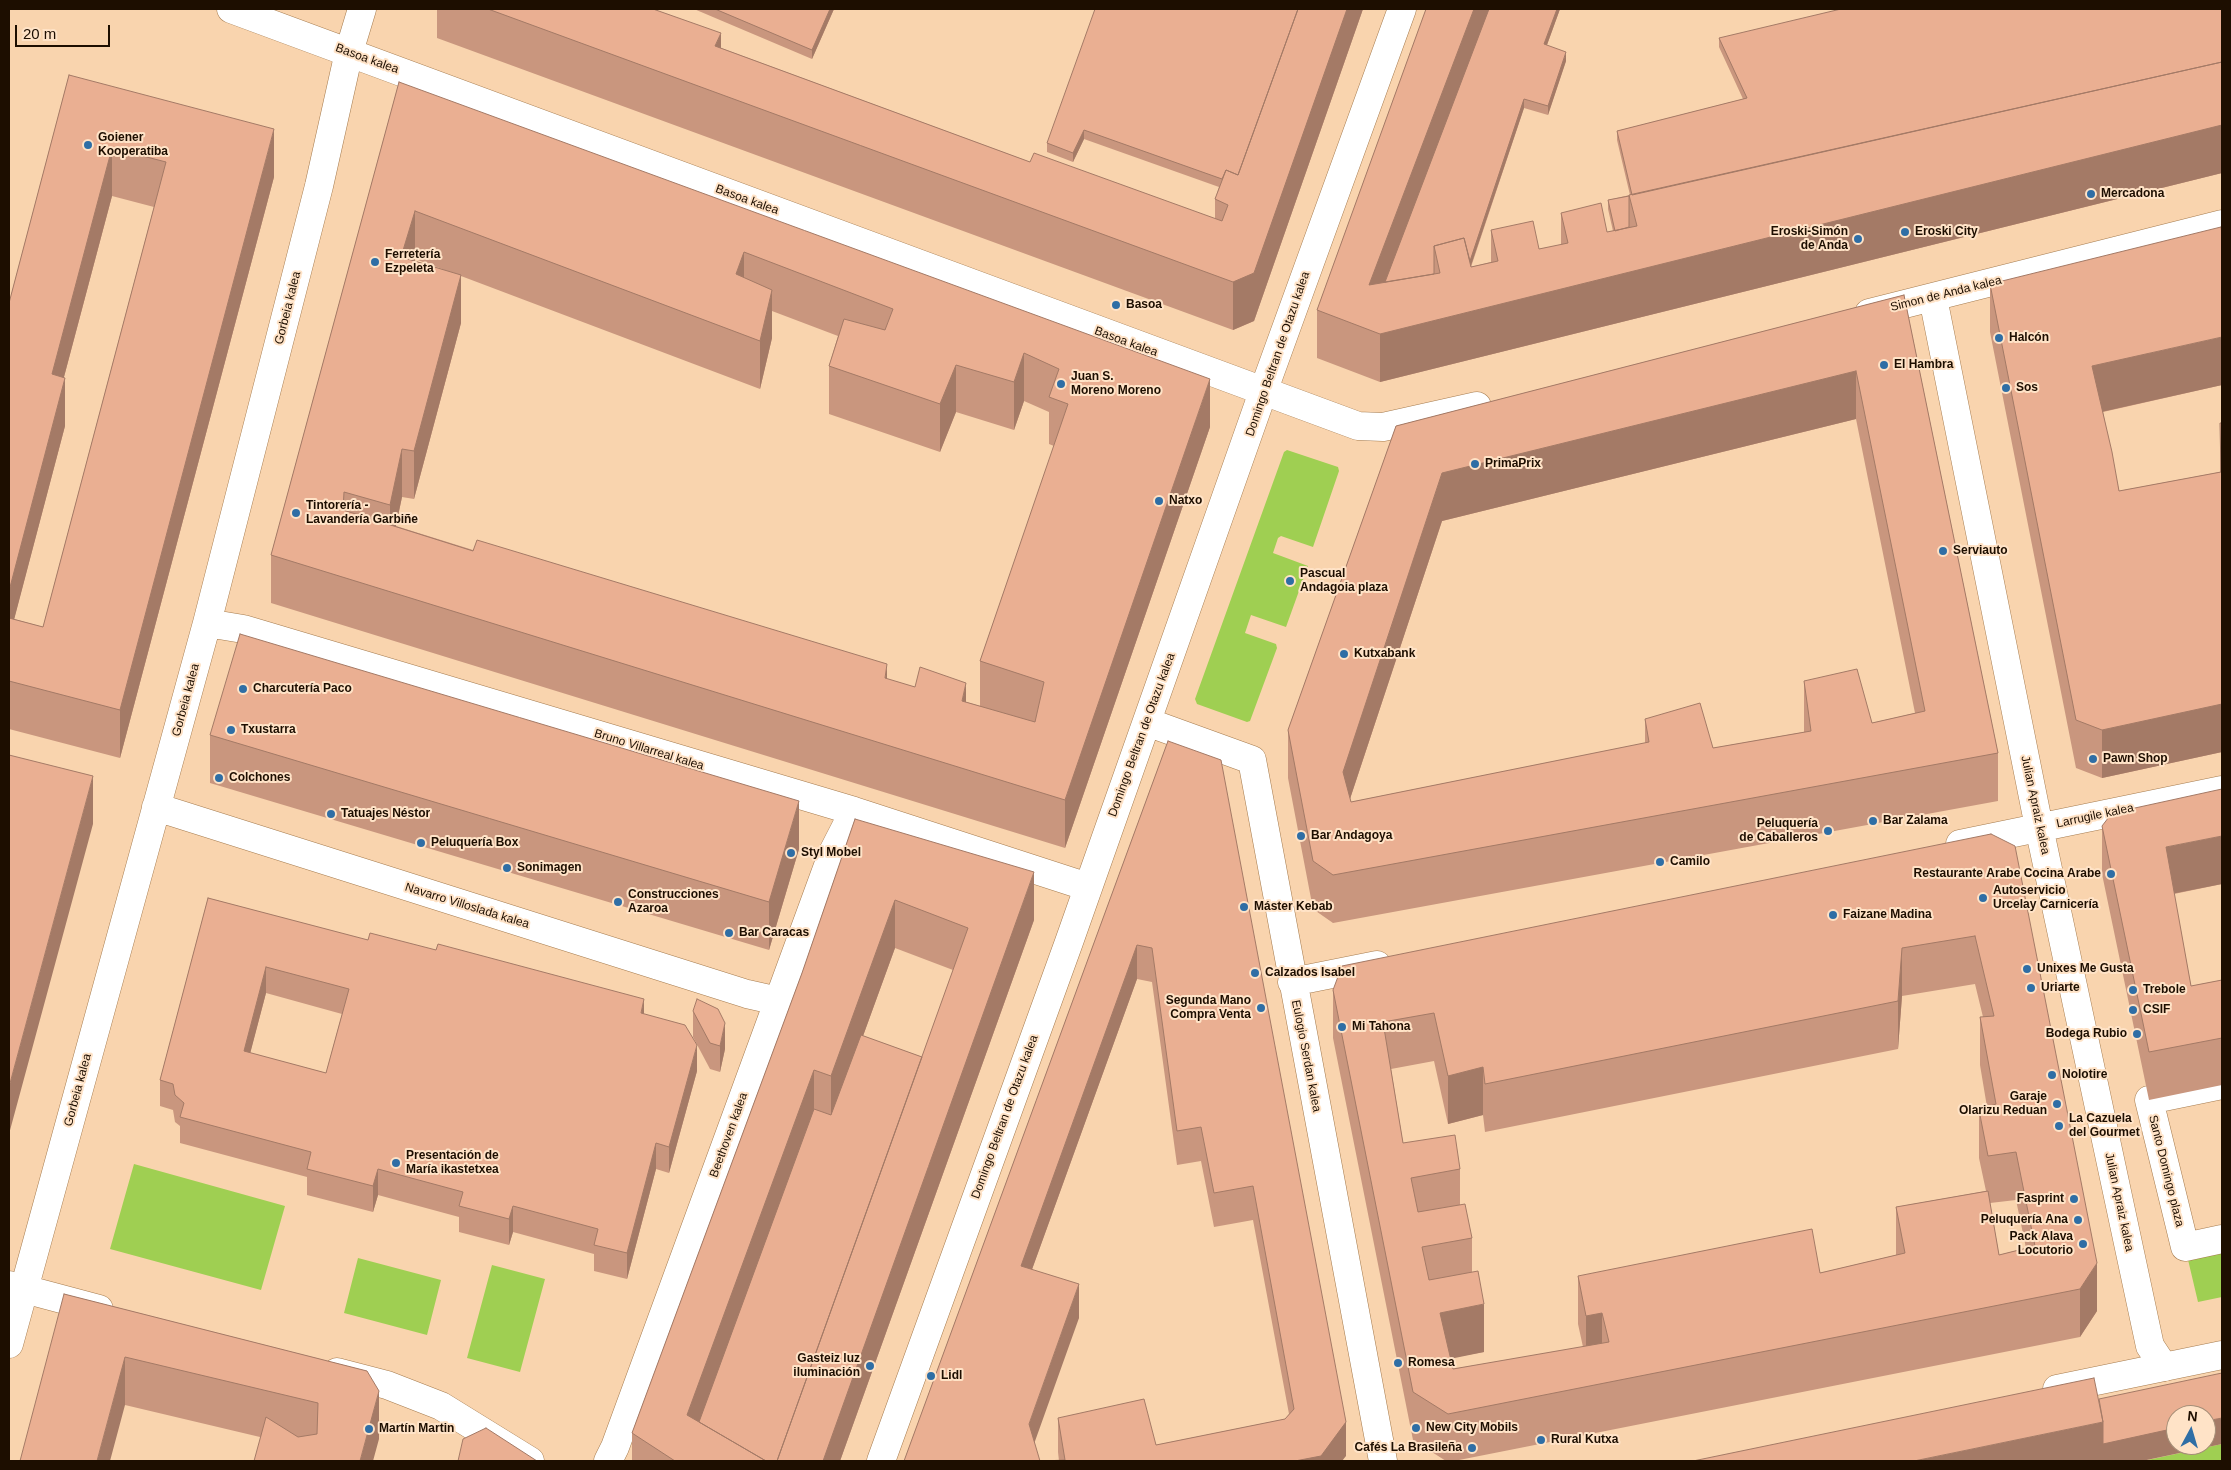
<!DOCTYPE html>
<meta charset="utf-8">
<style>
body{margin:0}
#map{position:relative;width:2231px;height:1470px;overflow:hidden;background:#f9d4ae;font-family:Helvetica,sans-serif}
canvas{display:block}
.frame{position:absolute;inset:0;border:10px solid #1d0e00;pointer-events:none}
.north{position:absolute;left:2166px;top:1405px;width:50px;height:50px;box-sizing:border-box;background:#ffe3c7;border:1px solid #a58e77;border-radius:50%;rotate:6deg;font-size:14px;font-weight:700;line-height:20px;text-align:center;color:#1d0e00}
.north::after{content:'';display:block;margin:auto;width:18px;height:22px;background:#2f6ea5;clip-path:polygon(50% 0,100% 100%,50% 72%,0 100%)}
.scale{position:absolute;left:15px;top:25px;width:95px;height:22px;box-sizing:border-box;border:2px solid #1d0e00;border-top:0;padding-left:6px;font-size:15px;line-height:18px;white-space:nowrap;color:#1d0e00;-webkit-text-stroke:4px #ffe3c7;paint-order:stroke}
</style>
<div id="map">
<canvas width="2231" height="1470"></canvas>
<div class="frame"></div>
<div class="north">N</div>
<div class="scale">20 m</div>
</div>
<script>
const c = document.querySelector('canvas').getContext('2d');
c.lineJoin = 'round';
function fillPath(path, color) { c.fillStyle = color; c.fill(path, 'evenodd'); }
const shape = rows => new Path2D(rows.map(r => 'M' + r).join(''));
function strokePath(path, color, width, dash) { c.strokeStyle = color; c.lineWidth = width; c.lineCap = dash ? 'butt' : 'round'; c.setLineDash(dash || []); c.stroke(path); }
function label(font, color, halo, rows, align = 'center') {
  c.font = font + ' Helvetica,sans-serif'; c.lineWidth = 4; c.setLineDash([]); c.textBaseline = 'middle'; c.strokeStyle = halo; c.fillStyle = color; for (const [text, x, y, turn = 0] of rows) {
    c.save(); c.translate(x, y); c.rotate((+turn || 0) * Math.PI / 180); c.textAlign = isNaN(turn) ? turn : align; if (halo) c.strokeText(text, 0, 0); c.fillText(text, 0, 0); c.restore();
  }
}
fillPath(shape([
 [1287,450,1338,467,1339,471,1313,547,1281,536,1278,538,1273,553,1308,566,1286,627,1251,615,1245,633,1276,644,1277,648,1250,721,1247,722,1197,704,1195,699,1284,452],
 [134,1164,285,1206,261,1290,110,1249],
 [2222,1239,2222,1297,2198,1302,2185,1247],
 [358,1258,441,1280,427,1335,344,1313],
 [492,1265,545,1279,520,1372,467,1358],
 [2222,1444,2222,1461,2143,1461]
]), '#9fcf52');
const minor = shape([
 [1933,298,2039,827,2150,1346,2164,1367],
 [207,623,243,629,854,811,1088,887],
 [1147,722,1252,760,1383,1461],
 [156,807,747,994,778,1001],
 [1960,844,2222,790],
 [1292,982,1377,965],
 [2222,1085,2149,1100,2185,1247,2222,1239],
 [9,1285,99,1309],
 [9,1344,207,623,319,186,349,52,362,9],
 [337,1372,387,1385,441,1406,530,1461],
 [608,1461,615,1447,833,852,854,811],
 [881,1461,1069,942,1263,392,1402,9]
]);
const major = shape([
 [231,9,1358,426,1383,427,1477,406],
 [1869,313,2222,224],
 [2057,1389,2222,1355]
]);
strokePath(minor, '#a67c4f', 29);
strokePath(major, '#a67c4f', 29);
strokePath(minor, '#fff', 28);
strokePath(major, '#fff', 28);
fillPath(shape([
 [437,9,653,9,721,48,1030,162,1215,219,1215,199,1219,187,1084,139,1073,162,1047,152,1047,143,1363,9,1254,321,1233,330,437,38],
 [694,9,834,9,812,59],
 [1426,9,1560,9,1547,45,1566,61,1548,115,1524,108,1471,267,1491,262,1491,230,1539,249,1561,245,1561,213,1607,232,1613,231,1608,209,1608,200,1630,195,1617,140,1617,131,1743,99,1719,47,1719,38,2222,9,2222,173,1380,382,1317,358,1317,310],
 [69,75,274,177,120,758,9,729,9,303],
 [112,196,154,207,43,627,14,619,65,426,64,377],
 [399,82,1210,427,1065,848,271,603,271,555],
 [415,259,445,270,415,261],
 [461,276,760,389,772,338,772,311,838,336,829,366,829,414,940,452,956,412,1014,430,1024,401,1049,412,1049,444,1054,446,980,661,980,706,887,679,396,526,402,497,414,499,461,323],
 [1990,284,2222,385,2103,412,2119,491,2220,472,2220,423,2222,423,2222,752,2102,778,2076,768,1990,332],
 [1904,295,1998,753,1998,801,1333,923,1313,909,1288,778,1288,730,1396,426],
 [1856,419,1915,713,1872,723,1804,681,1804,732,1713,748,1645,719,1645,743,1351,802,1350,799,1442,521],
 [210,735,799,849,769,950,210,783],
 [1168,741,1346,1456,1059,1461,1058,1452,1058,1418,1156,1445,1285,1419,1289,1414,1253,1220,1214,1227,1201,1161,1177,1165,1152,982,1137,979,1032,1269,1079,1318,904,1461],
 [855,819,1034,920,840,1461,632,1461,632,1433,802,973],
 [895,948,953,970,922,1057,863,1036],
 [2102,826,2222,884,2174,894,2191,986,2222,980,2222,1085,2149,1100,2102,874],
 [1991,834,2097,1311,2080,1337,1454,1461,1446,1461,1413,1440,1333,1038,1333,990],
 [1975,984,1983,1017,1980,1017,1980,1065,1987,1107,1979,1110,1979,1158,1986,1191,1896,1207,1896,1255,1820,1273,1578,1276,1578,1324,1583,1347,1453,1369,1450,1358,1484,1352,1472,1272,1472,1238,1460,1205,1460,1169,1403,1143,1391,1069,1434,1061,1448,1124,1483,1115,1485,1132,1898,1049,1902,996],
 [2016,1200,2026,1248,1999,1255,1990,1203],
 [208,898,644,1014,697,1071,669,1173,656,1169,627,1279,594,1271,594,1254,513,1232,509,1245,459,1232,459,1217,378,1195,373,1212,307,1195,307,1177,180,1143,180,1126,175,1122,173,1110,160,1106,160,1080],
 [266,993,342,1014,326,1073,250,1053],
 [693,1011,725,1049,720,1072,710,1069,693,1037],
 [64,1294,367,1371,379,1439,260,1437,125,1405]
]), '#c9967e');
fillPath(shape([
 [830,9,834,9,812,59,812,50],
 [1347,9,1363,9,1254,321,1233,330,1233,282],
 [1474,9,1492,9,1372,323,1369,285],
 [1557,9,1560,9,1544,53,1544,44],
 [721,33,721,81,715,46],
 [1566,52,1566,61,1548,115,1548,106],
 [1524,99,1524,108,1464,286,1440,292],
 [2222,125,2222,173,1380,382,1380,334],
 [274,129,274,177,120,758,120,710],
 [1084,130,1084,139,1073,162,1073,153],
 [112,148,112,196,52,422,52,374],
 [415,211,415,259,401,305,401,257],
 [744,252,744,300,736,274],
 [461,275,461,323,414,499,414,451],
 [772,290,772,338,760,389,760,341],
 [2222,337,2222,385,2092,414,2092,366],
 [1024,353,1024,401,1014,430,1014,382],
 [956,365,956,412,940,452,940,404],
 [1856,371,1856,419,1442,521,1343,820,1343,772,1442,473],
 [65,378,65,426,9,639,9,591],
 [1210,379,1210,427,1065,848,1065,800],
 [402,449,402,497,390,553,390,505],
 [887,664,887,712,885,678],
 [966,683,966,731,962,701],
 [2222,704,2222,752,2102,778,2102,730],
 [93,776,93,824,9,1134,9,1087],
 [799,801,799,849,769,950,769,902],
 [2222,836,2222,884,2166,895,2166,847],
 [1034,872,1034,920,840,1461,823,1461],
 [895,900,895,948,831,1124,831,1076],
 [1137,945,1137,979,1021,1300,1021,1266],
 [1902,948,1902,996,1898,1049,1898,1001],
 [266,967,266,993,244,1077,244,1051],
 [644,999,644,1025,641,1013],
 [725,1023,725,1049,720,1072,720,1046],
 [697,1045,697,1071,669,1173,669,1147],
 [1483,1067,1483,1115,1448,1124,1448,1076],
 [814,1070,814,1118,690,1455,687,1415],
 [656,1143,656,1169,627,1279,627,1253],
 [378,1169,378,1195,373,1212,373,1186],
 [513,1206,513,1232,509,1245,509,1219],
 [2097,1263,2097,1311,2080,1337,2080,1289],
 [1079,1284,1079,1318,1029,1458,1029,1424],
 [1484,1304,1484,1352,1440,1361,1440,1313],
 [1602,1313,1602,1361,1586,1364,1586,1316],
 [125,1357,125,1405,110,1461,97,1461],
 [379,1391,379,1439,373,1461,360,1461],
 [2222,1418,2222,1444,2142,1461,1914,1461,2103,1422,2176,1428,2176,1445,2206,1445,2206,1421],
 [1346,1422,1346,1456,1342,1461,1295,1461]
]), '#a47a66');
const building = shape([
 [488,9,653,9,721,33,715,46,1030,162,1034,153,1222,221,1228,205,1215,199,1226,170,1238,175,1298,9,1347,9,1254,273,1233,282,488,9],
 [715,9,830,9,812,50,715,9],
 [1095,9,1298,9,1238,175,1226,170,1222,179,1084,130,1073,153,1047,143,1095,9],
 [1426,9,1474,9,1369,285,1440,273,1434,246,1464,238,1471,267,1498,261,1491,230,1533,221,1539,249,1568,243,1561,213,1601,203,1607,232,1637,226,1629,195,2222,62,2222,125,1380,334,1317,310,1426,9],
 [1489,9,1557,9,1544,44,1566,52,1548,106,1524,99,1470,261,1464,238,1434,246,1434,274,1385,282,1489,9],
 [1841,9,2222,9,2222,62,1632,195,1617,131,1747,98,1719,38,1841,9],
 [69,75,274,129,120,710,9,681,9,618,43,627,166,162,112,148,52,374,65,378,9,591,9,303,69,75],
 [399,82,1210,379,1065,800,271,555,399,82],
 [415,211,760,341,772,290,736,274,744,252,893,309,885,330,844,319,829,366,940,404,956,365,1014,382,1024,353,1059,369,1049,397,1068,404,980,661,1044,682,1035,722,962,701,966,683,920,667,915,687,885,678,887,664,477,540,473,551,343,510,344,492,390,505,402,449,414,451,461,275,401,257,415,211],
 [1629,196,1629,227,1615,231,1608,200,1629,196],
 [2221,227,2222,234,2222,337,2092,366,2112,452,2119,491,2221,472,2220,423,2222,423,2222,704,2102,730,2076,720,1990,284,2221,227],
 [1904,295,1998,753,1333,875,1313,861,1288,730,1396,426,1904,295],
 [1856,371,1925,711,1872,723,1857,669,1804,681,1811,731,1713,748,1700,703,1645,719,1649,742,1351,802,1343,772,1442,473,1856,371],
 [240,634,799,801,769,902,210,735,240,634],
 [1168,741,1221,760,1346,1422,1321,1456,1295,1461,1044,1461,1065,1460,1058,1418,1144,1399,1156,1445,1285,1419,1294,1409,1253,1186,1214,1193,1201,1127,1177,1131,1152,948,1137,945,1021,1266,1079,1284,1029,1424,1040,1461,904,1461,1168,741],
 [9,755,93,776,9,1087,9,755],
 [2222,789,2222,836,2166,847,2191,986,2222,980,2222,1038,2149,1052,2102,826,2112,813,2222,789],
 [855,819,1034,872,823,1461,777,1461,968,928,895,900,831,1076,814,1070,687,1415,766,1461,675,1461,632,1433,802,973,855,819],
 [1991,834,2015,846,2097,1263,2080,1289,1448,1414,1413,1392,1333,990,1342,966,1991,834],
 [1975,936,1994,1016,1980,1017,1996,1104,1979,1110,1988,1156,2016,1152,2035,1246,1999,1255,1988,1191,1896,1207,1905,1253,1820,1273,1812,1229,1578,1276,1586,1316,1602,1313,1609,1342,1453,1369,1440,1313,1484,1304,1478,1271,1429,1280,1422,1247,1472,1238,1465,1204,1418,1212,1411,1178,1460,1169,1455,1135,1403,1143,1383,1022,1434,1013,1448,1076,1483,1067,1485,1084,1898,1001,1902,948,1975,936],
 [208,898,368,940,370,933,436,950,438,944,644,999,641,1013,685,1025,697,1045,669,1147,656,1143,627,1253,594,1245,598,1229,513,1206,509,1219,459,1206,463,1192,378,1169,373,1186,307,1169,311,1152,180,1117,184,1103,175,1095,173,1084,160,1080,208,898],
 [266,967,349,989,326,1073,244,1051,266,967],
 [697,999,718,1009,725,1023,720,1046,710,1043,693,1011,697,999],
 [861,1035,922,1057,777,1461,766,1461,699,1422,814,1109,831,1115,861,1035],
 [64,1294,367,1371,379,1391,360,1461,254,1461,266,1417,298,1437,317,1434,318,1403,125,1357,97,1461,20,1461,64,1294],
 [2222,1373,2222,1418,2206,1421,2206,1415,2176,1415,2176,1428,2103,1444,2103,1422,2099,1399,2222,1373],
 [2094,1378,2103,1422,1914,1461,1693,1461,2094,1378],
 [486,1428,537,1461,458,1461,463,1439,486,1428]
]);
fillPath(building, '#eaaf92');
strokePath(building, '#a47a66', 1);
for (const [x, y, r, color] of [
 [88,145,5,"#2f6ea5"],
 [2091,194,5,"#2f6ea5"],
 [1905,232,5,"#2f6ea5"],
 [1858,239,5,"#2f6ea5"],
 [375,262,5,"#2f6ea5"],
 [1116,305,5,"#2f6ea5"],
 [1999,338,5,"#2f6ea5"],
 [1884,365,5,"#2f6ea5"],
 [1061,384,5,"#2f6ea5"],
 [2006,388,5,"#2f6ea5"],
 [1475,464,5,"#2f6ea5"],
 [1159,501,5,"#2f6ea5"],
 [296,513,5,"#2f6ea5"],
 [1943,551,5,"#2f6ea5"],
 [1290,581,5,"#2f6ea5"],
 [1344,654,5,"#2f6ea5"],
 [243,689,5,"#2f6ea5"],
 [231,730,5,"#2f6ea5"],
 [2093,759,5,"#2f6ea5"],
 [219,778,5,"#2f6ea5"],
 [331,814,5,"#2f6ea5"],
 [1873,821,5,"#2f6ea5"],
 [1828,831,5,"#2f6ea5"],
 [1301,836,5,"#2f6ea5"],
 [421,843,5,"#2f6ea5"],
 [791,853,5,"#2f6ea5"],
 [1660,862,5,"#2f6ea5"],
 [507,868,5,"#2f6ea5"],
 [2111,874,5,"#2f6ea5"],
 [1983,898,5,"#2f6ea5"],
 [618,902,5,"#2f6ea5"],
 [1244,907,5,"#2f6ea5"],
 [1833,915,5,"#2f6ea5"],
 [729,933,5,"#2f6ea5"],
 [2027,969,5,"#2f6ea5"],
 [1255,973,5,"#2f6ea5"],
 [2031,988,5,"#2f6ea5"],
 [2133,990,5,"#2f6ea5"],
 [1261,1008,5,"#2f6ea5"],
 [2133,1010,5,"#2f6ea5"],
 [1342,1027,5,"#2f6ea5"],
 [2137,1034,5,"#2f6ea5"],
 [2052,1075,5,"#2f6ea5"],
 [2057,1104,5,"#2f6ea5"],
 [2059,1126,5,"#2f6ea5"],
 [396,1163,5,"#2f6ea5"],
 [2074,1199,5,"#2f6ea5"],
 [2078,1220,5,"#2f6ea5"],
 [2083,1244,5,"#2f6ea5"],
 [1398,1363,5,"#2f6ea5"],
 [870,1366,5,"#2f6ea5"],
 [931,1376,5,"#2f6ea5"],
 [1416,1428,5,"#2f6ea5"],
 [369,1429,5,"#2f6ea5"],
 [1541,1440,5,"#2f6ea5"],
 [1472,1448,5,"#2f6ea5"]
]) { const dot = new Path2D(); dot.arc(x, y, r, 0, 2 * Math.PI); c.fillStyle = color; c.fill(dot); strokePath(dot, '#ffe3c7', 2); }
label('12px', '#1d0e00', '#ffe3c7', [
 ["Basoa kalea",367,59,20],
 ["Basoa kalea",747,200,20],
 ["Simon de Anda kalea",1946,294,-14],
 ["Gorbeia kalea",288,308,-76],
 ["Basoa kalea",1126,342,20],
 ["Domingo Beltran de Otazu kalea",1278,354,-71],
 ["Gorbeia kalea",186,700,-75],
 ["Domingo Beltran de Otazu kalea",1142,735,-70],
 ["Bruno Villarreal kalea",649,750,17],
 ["Julian Apraiz kalea",2035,805,78],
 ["Larrugile kalea",2095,816,-12],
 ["Navarro Villoslada kalea",467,906,17],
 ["Eulogio Serdan kalea",1306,1056,79],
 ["Gorbeia kalea",78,1090,-75],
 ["Domingo Beltran de Otazu kalea",1005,1117,-70],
 ["Beethoven kalea",729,1135,-70],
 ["Santo Domingo plaza",2166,1171,76],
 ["Julian Apraiz kalea",2119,1202,78]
]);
label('bold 12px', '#1d0e00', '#ffe3c7', [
 ["Goiener",98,138],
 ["Kooperatiba",98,152],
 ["Mercadona",2101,194],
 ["Eroski-Simón",1848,232,"right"],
 ["de Anda",1848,246,"right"],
 ["Eroski City",1915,232],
 ["Ferretería",385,255],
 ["Ezpeleta",385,269],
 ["Basoa",1126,305],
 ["Halcón",2009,338],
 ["El Hambra",1894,365],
 ["Juan S.",1071,377],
 ["Moreno Moreno",1071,391],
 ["Sos",2016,388],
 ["PrimaPrix",1485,464],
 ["Natxo",1169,501],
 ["Tintorería -",306,506],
 ["Lavandería Garbiñe",306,520],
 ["Serviauto",1953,551],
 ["Pascual",1300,574],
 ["Andagoia plaza",1300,588],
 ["Kutxabank",1354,654],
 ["Charcutería Paco",253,689],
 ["Txustarra",241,730],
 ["Pawn Shop",2103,759],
 ["Colchones",229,778],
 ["Tatuajes Néstor",341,814],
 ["Bar Zalama",1883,821],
 ["Peluquería",1818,824,"right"],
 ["de Caballeros",1818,838,"right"],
 ["Bar Andagoya",1311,836],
 ["Peluquería Box",431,843],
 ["Styl Mobel",801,853],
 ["Camilo",1670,862],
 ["Sonimagen",517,868],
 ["Restaurante Arabe Cocina Arabe",2101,874,"right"],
 ["Autoservicio",1993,891],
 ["Urcelay Carnicería",1993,905],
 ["Construcciones",628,895],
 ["Azaroa",628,909],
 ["Máster Kebab",1254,907],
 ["Faizane Madina",1843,915],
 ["Bar Caracas",739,933],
 ["Unixes Me Gusta",2037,969],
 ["Calzados Isabel",1265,973],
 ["Uriarte",2041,988],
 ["Trebole",2143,990],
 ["Segunda Mano",1251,1001,"right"],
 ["Compra Venta",1251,1015,"right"],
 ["CSIF",2143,1010],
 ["Mi Tahona",1352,1027],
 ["Bodega Rubio",2127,1034,"right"],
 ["Nolotire",2062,1075],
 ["Garaje",2047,1097,"right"],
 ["Olarizu Reduan",2047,1111,"right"],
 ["La Cazuela",2069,1119],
 ["del Gourmet",2069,1133],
 ["Presentación de",406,1156],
 ["María ikastetxea",406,1170],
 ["Fasprint",2064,1199,"right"],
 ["Peluquería Ana",2068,1220,"right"],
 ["Pack Alava",2073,1237,"right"],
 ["Locutorio",2073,1251,"right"],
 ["Gasteiz luz",860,1359,"right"],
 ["iluminación",860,1373,"right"],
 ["Romesa",1408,1363],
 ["Lidl",941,1376],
 ["New City Mobils",1426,1428],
 ["Martín Martin",379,1429],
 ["Rural Kutxa",1551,1440],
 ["Cafés La Brasileña",1462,1448,"right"]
], 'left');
</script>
